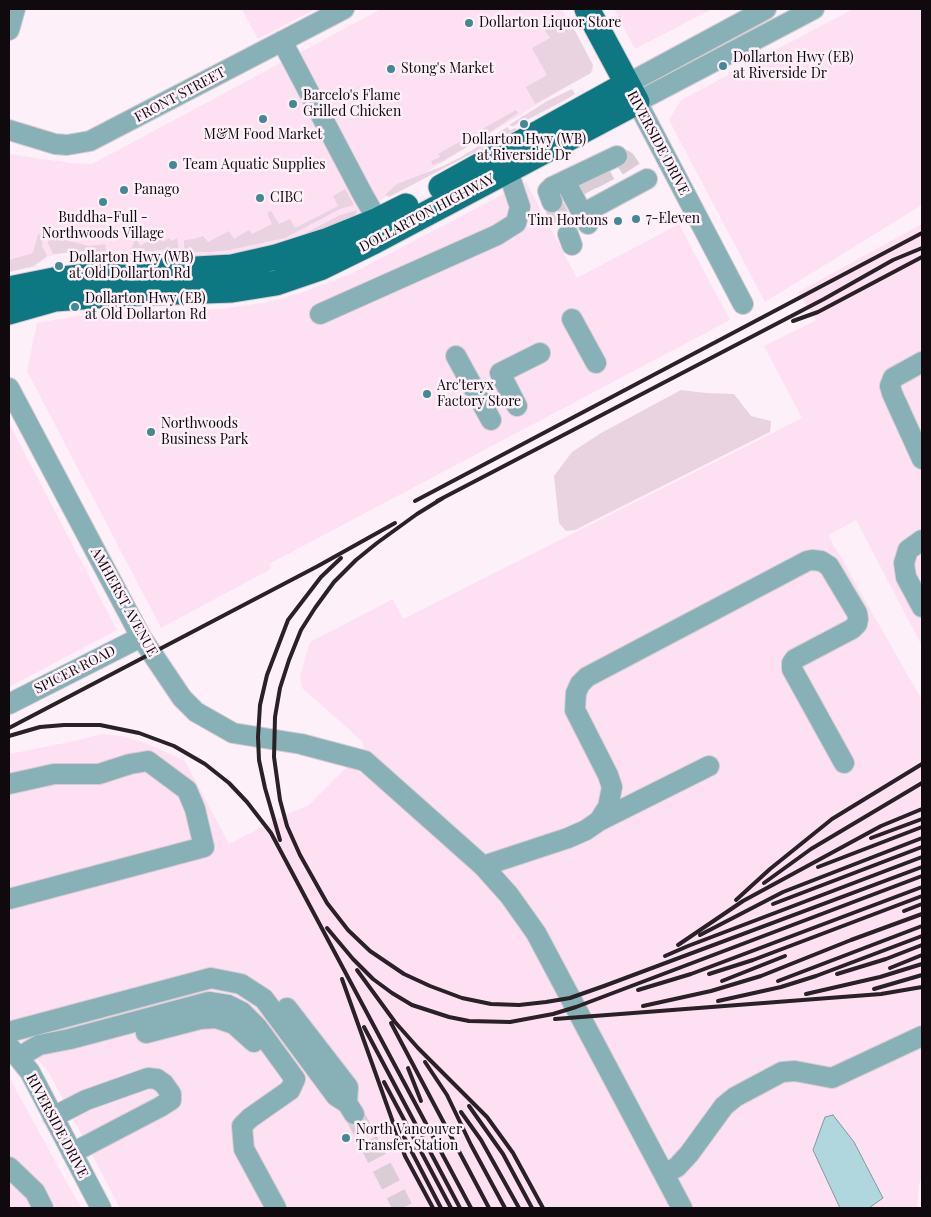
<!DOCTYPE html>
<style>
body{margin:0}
#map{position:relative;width:931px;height:1217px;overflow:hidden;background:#fef0f8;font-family:"Playfair Display",serif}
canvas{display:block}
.frame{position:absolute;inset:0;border:10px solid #10090d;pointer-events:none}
</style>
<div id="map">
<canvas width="931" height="1217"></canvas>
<div class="frame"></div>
</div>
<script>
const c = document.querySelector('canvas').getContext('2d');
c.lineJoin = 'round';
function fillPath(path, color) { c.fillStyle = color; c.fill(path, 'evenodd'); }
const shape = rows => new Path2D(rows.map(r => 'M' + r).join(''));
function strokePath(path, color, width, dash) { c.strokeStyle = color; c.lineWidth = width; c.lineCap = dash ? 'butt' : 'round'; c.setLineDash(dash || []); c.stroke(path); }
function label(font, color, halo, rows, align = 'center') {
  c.font = font + ' "Playfair Display",serif'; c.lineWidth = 5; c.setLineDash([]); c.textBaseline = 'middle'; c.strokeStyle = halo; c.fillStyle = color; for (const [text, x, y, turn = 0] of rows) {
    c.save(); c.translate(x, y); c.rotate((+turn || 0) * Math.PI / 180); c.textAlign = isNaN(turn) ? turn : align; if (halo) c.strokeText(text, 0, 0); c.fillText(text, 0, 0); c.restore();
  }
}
fillPath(shape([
 [242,9,316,9,258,39],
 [381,9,562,9,594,70,351,218,268,251,190,259,106,250,66,253,49,256,34,267,9,272,9,154,71,163,92,164],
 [614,9,712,9,635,49],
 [853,9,922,9,922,205,765,302,669,120,681,100],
 [526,182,577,278,679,224,730,320,269,564,271,569,161,628,27,371,37,323,89,314,221,309,268,302,298,294,351,274],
 [922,224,922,646,856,520,828,535,922,700,922,1175,919,1185,917,1208,120,1208,48,1071,9,1027,9,754,70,742,101,734,122,736,148,744,185,761,229,844,290,813,309,805,364,750,362,741,302,688,300,676,310,642,393,599,403,619,802,418,764,346,816,320,798,292],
 [9,423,117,630,9,687],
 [9,1077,81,1208,9,1208]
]), '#fee0f3');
fillPath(shape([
 [556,19,569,22,574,29,593,65,591,73,535,104,526,87,547,75,532,48,550,38,541,24,550,20],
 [572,89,575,94,567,99,527,120,525,118,514,126,510,126,509,125,547,101],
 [516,110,518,113,482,138,443,161,433,165,431,161,440,157,438,154],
 [507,127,510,130,515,128,517,130,389,197,385,195,397,184,443,166,461,157,480,145],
 [345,189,354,205,340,209,285,238,229,250,210,252,184,252,184,240,194,239,203,236,208,242,229,231,234,239,249,230,252,234,272,224,267,213,271,211,279,224,290,219,295,228,338,206,333,196],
 [357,210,356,214,329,229,270,251,197,262,130,262,128,260,164,255,196,258,216,257,269,248,304,234,340,215],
 [38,234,43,236,42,246,47,256,33,266,9,272,9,260,33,253],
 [159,235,163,242,169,238,172,241,177,238,179,251,158,250,129,255,136,237,140,246],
 [49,236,89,246,105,244,107,255,84,251,53,254,48,243],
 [681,390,706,393,734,394,751,416,771,421,770,432,575,530,566,531,559,523,554,476,572,452,601,433]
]), '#e9d3e1');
const water = shape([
 [833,1115,854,1142,883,1198,869,1208,840,1208,813,1150,825,1117,833,1115]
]);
fillPath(water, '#b0d7dd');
strokePath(water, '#80999f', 1);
strokePath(shape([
 [617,156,626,161,640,183],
 [596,166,613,198],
 [580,174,598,206],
 [552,202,568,234],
 [354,1114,403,1208]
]), '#dacdd5', 20, [20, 10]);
const minor = shape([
 [9,30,15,9],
 [282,41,363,195,385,233],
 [627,84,766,9],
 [9,130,55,144,67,145,90,141,344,9],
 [565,181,588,224],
 [552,202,548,191,552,187,617,156],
 [582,214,647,179],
 [568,234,572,245],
 [743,304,637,102,814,9],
 [320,314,497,235,516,223,520,207,508,171],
 [572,319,596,363],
 [456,356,491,420],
 [922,362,893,378,890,386,892,393,922,459],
 [9,388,141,637,182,698,196,712,233,733,301,744,365,761,483,866,509,895,536,933,682,1208],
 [517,406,500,373,540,353],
 [922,540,908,550,904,563,906,577,922,607],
 [9,704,141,637],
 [9,784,54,774,99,774,130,764,148,761,187,790,195,809,204,847,9,899],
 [599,821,709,766],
 [483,866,568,838,586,830,599,821,608,807,612,787,608,775,575,710,576,693,580,684,587,677,807,561,812,560,821,561,829,566,857,613,858,619,857,624,852,629,795,659,792,663,792,669,844,763],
 [287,1008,348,1087,347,1103],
 [9,1032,211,978,241,984,264,999,336,1096,347,1103,354,1114],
 [146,1033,200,1019,216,1018,234,1024,254,1042],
 [9,1046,30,1072,101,1208],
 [19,1057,39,1045,70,1039,209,1002,228,1005,242,1012,257,1027,295,1079,290,1090,250,1118,242,1126,244,1149,276,1208],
 [53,1117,86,1100,148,1078,157,1079,164,1084,171,1094,171,1100,160,1107,72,1153],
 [9,1167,35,1192,43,1208],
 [664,1174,677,1167,689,1154,724,1106,735,1097,782,1072,795,1071,832,1078,922,1036]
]);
const major = shape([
 [441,187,627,84],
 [9,289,54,280,106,274,232,267,276,257,326,241,378,220,406,206],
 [9,312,55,299,122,294,232,290,276,283,320,268,373,242,637,102,587,9]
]);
strokePath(minor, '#d8cbd2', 22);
strokePath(major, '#d8cbd2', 27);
strokePath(minor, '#87b1b7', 20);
strokePath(major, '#0d7782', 25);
strokePath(shape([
 [793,321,818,312,922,257],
 [443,498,417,514,377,543,356,560,334,582,315,608,301,630,289,660,280,688,275,717,274,757,280,800,287,826,300,855,327,903,348,930,370,951,404,974,430,986,462,998,491,1004,519,1005,546,1002,570,998,604,986,922,867],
 [415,501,922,233],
 [437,501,824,299,893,260,922,248],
 [9,728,318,566,395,523],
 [9,736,40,727,64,725,100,725,139,733,174,746,205,764,229,783,247,802,271,833,471,1208],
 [871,838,922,819],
 [280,840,265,788,259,760,258,737,260,705,267,675,288,620,321,577,341,558],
 [818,867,922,827],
 [764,883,811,849,922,783],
 [736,900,770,869,832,819,922,764],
 [773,904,922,847],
 [904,911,922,904],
 [327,928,353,959,373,979,392,993,412,1005,449,1017,469,1021,510,1022,553,1014,576,1007,922,876],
 [700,935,783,892,922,838],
 [678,945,743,901,881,826,922,809],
 [665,956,688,946,922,857],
 [890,968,922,955],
 [357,970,395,1022,418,1048,487,1117,513,1153,543,1208],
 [709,974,753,960,922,896],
 [837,974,886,959,922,945],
 [342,979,405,1156,433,1208],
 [722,981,785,956],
 [778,981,922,926],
 [874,989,922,975],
 [638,990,691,974,922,887],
 [806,994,880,977,922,964],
 [718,1001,781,987,816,976,922,936],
 [643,1006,711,991,761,976,851,940,922,914],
 [555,1019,881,994,922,987],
 [391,1023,489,1208],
 [364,1027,460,1208],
 [425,1062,447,1095,471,1145,505,1208],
 [408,1068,421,1101],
 [384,1082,451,1208],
 [469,1106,503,1154,532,1208],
 [461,1112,481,1140,519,1208],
 [404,1137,441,1208]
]), '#292126', 4);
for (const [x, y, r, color] of [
 [469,23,5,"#438993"],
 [723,66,5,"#438993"],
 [391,69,5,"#438993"],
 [293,104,5,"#438993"],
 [263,119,5,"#438993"],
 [524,124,5,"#438993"],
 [173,165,5,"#438993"],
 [124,190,5,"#438993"],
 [260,198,5,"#438993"],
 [103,202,5,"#438993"],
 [636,219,5,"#438993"],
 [618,221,5,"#438993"],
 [59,266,5,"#438993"],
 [75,307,5,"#438993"],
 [427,394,5,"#438993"],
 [151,432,5,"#438993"],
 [346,1138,5,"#438993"]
]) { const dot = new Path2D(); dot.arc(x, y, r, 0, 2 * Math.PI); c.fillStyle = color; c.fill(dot); strokePath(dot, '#fef0f8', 2); }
label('14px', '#10090d', '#fef0f8', [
 ["Dollarton Liquor Store",479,23],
 ["Dollarton Hwy (EB)",733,58],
 ["at Riverside Dr",733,74],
 ["Stong's Market",401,69],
 ["Barcelo's Flame",303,96],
 ["Grilled Chicken",303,112],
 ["M&M Food Market",263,135,"center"],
 ["Dollarton Hwy (WB)",524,140,"center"],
 ["at Riverside Dr",524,156,"center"],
 ["Team Aquatic Supplies",183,165],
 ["Panago",134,190],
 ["CIBC",270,198],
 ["Buddha-Full -",103,218,"center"],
 ["Northwoods Village",103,234,"center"],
 ["7-Eleven",646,219],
 ["Tim Hortons",608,221,"right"],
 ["Dollarton Hwy (WB)",69,258],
 ["at Old Dollarton Rd",69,274],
 ["Dollarton Hwy (EB)",85,299],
 ["at Old Dollarton Rd",85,315],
 ["Arc'teryx",437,386],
 ["Factory Store",437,402],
 ["Northwoods",161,424],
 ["Business Park",161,440],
 ["North Vancouver",356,1130],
 ["Transfer Station",356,1146]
], 'left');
label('14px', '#10090d', '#fef0f8', [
 ["FRONT STREET",180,95,-28],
 ["RIVERSIDE DRIVE",658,143,62],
 ["DOLLARTON HIGHWAY",427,213,-28],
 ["AMHERST AVENUE",124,602,61],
 ["SPICER ROAD",75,670,-27],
 ["RIVERSIDE DRIVE",57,1126,62]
]);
</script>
